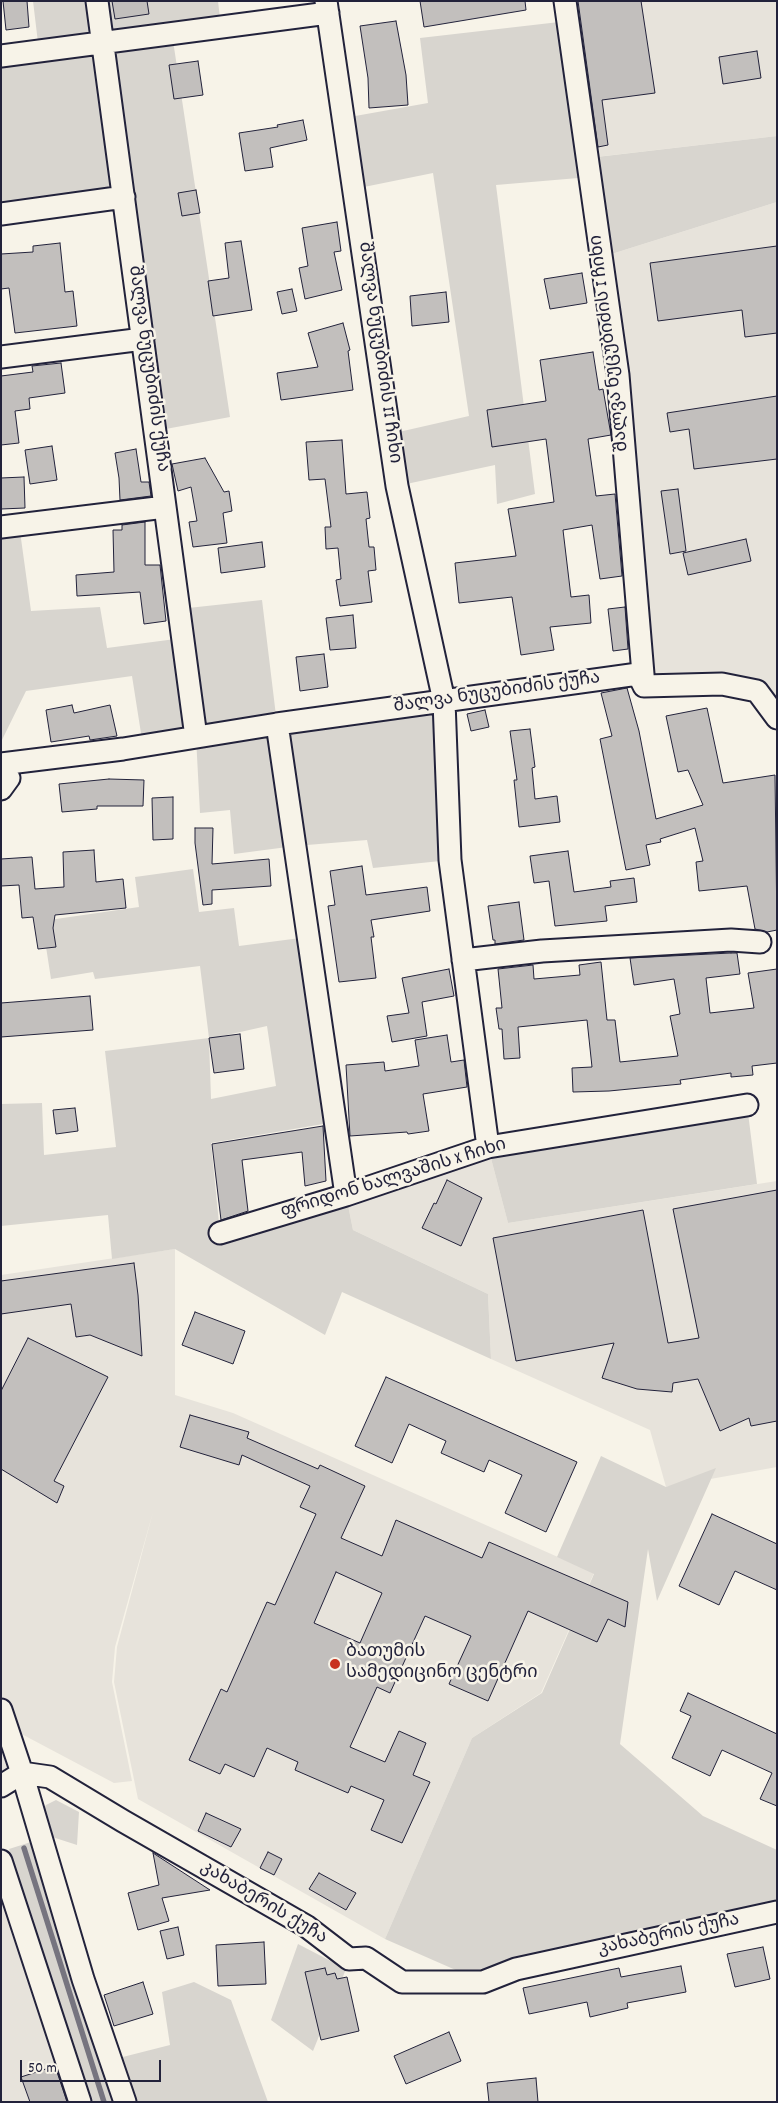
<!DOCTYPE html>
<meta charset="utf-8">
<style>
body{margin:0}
#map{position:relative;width:778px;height:2103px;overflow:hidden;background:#f7f3e8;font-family:Dekko,sans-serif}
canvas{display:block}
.frame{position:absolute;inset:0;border:2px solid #22223b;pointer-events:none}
.scale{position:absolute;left:20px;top:2060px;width:141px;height:22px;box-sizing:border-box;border:2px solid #22223b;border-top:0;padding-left:6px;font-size:15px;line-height:18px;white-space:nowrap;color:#22223b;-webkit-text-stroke:4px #f7f3e8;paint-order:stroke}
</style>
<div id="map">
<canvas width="778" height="2103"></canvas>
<div class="frame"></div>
<div class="scale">50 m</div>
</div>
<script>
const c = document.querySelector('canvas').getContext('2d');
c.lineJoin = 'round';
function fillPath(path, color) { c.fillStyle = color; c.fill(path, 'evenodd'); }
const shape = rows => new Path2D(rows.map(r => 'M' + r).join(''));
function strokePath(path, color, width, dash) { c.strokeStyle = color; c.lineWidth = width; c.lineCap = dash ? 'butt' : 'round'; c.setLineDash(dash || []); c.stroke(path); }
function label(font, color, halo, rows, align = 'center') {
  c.font = font + ' Dekko,"Noto Sans Georgian",sans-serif'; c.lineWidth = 5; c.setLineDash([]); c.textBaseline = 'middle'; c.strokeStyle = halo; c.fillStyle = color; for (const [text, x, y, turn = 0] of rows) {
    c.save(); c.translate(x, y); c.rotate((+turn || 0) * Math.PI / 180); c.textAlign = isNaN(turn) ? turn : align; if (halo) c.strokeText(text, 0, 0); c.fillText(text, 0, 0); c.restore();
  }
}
fillPath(shape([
 [565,1,777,1,777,136,587,158],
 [777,202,777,718,757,691,644,686,602,257],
 [488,1147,508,1223,777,1181,777,1467,666,1487,650,1430,491,1359,488,1294,353,1230,346,1195],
 [175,1249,175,1395,233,1413,594,1573,541,1693,472,1738,385,1939,138,1799,114,1682,117,1647,153,1512,115,1647,112,1682,132,1781,114,1783,14,1730,1,1699,1,1275],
 [1,1717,19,1771,1,1782],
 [1,1867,77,2102,1,2102]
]), '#e7e3db');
fillPath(shape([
 [33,1,218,1,221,27,172,34,230,417,155,431,124,197,1,214,1,56,39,51],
 [568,21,588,158,777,136,777,202,602,257,590,177,496,185,535,494,497,504,495,465,397,486,390,434,469,416,433,173,354,189,344,118,428,103,420,38],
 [19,524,31,611,100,607,107,648,183,638,179,609,262,600,277,724,444,701,450,860,373,868,367,840,295,846,234,854,230,810,200,813,196,737,143,746,132,676,26,691,1,742,1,527],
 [193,869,199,912,234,908,239,946,308,937,335,1122,211,1143,220,1233,346,1195,353,1230,488,1294,491,1359,342,1292,325,1335,175,1249,112,1259,108,1215,1,1226,1,1104,42,1103,44,1155,116,1147,105,1051,209,1038,200,966,95,979,93,972,51,979,42,921,139,907,135,877],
 [267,1026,276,1086,211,1099,209,1039],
 [747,1105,757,1184,508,1223,488,1147],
 [601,1456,666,1487,716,1468,657,1601,648,1549,620,1744,703,1816,777,1850,777,1912,483,1982,385,1939,472,1738,542,1693,594,1574,557,1557],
 [56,1800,79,1812,77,1845,43,1834,41,1812,46,1805],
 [31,1842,117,2102,93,2102,9,1849],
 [298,1944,346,1969,313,2051,271,2020],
 [194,1982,231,2000,268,2102,125,2102,111,2060,170,2045,162,1992]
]), '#d8d5cf');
strokePath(shape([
 [24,1848,104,2102]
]), '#76747f', 5.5);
const building = shape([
 [3,1,27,1,29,27,6,30,3,1],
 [112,1,147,1,149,14,115,19,112,1],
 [420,1,525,1,526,10,424,27,420,1],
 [578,1,641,1,655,93,602,100,608,145,598,147,578,1],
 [396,21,406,75,408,105,369,108,368,78,360,26,396,21],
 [757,51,761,78,723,84,719,57,757,51],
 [198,61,203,95,174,99,169,65,198,61],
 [303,120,307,140,270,148,273,167,245,171,239,133,278,127,277,125,303,120],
 [196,190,200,213,182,216,178,193,196,190],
 [337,222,341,251,334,252,342,290,305,299,299,268,308,266,302,228,337,222],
 [241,241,252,310,213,316,208,281,229,278,225,243,241,241],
 [60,243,65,292,73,291,77,326,15,333,9,288,1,289,1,254,33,252,33,246,60,243],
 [777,246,777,333,745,337,742,310,658,321,650,263,777,246],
 [582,273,587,303,550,309,544,279,582,273],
 [292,289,297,311,282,314,277,292,292,289],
 [446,292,449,322,412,326,410,296,446,292],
 [343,323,350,350,348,351,353,390,281,400,277,373,318,367,308,333,343,323],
 [593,352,599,390,603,389,611,435,588,439,596,496,615,494,622,576,600,579,592,525,563,530,571,597,589,595,591,623,550,627,554,650,521,655,512,597,459,603,455,563,516,556,508,509,554,502,546,439,492,447,487,410,546,401,540,360,593,352],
 [61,363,65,393,29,398,30,409,15,411,19,443,1,445,1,376,33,372,32,366,61,363],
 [777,396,777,459,694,469,689,429,670,432,667,413,777,396],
 [342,440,346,494,367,492,370,518,366,519,369,547,374,547,376,570,368,571,372,602,340,606,336,580,341,579,338,548,326,549,325,527,331,527,325,479,309,480,306,442,342,440],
 [52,446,57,480,30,484,25,450,52,446],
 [136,449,141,482,149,482,151,496,120,500,119,478,115,453,136,449],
 [205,458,224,492,229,491,232,511,223,513,227,543,193,547,189,522,197,521,191,487,178,491,172,464,205,458],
 [24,477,25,508,1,509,1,478,24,477],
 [678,489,686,551,670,554,661,491,678,489],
 [145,522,145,565,160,565,166,621,144,624,140,592,77,596,76,575,114,572,113,530,122,530,122,525,145,522],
 [746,539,751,561,688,575,683,553,746,539],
 [262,542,265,567,221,573,218,548,262,542],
 [625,607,628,649,613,651,608,609,625,607],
 [353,615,356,648,330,650,326,618,353,615],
 [324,654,328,687,300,691,296,657,324,654],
 [627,688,639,731,656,819,703,805,688,770,678,772,666,716,707,708,723,783,775,775,777,930,767,932,755,929,747,886,699,891,696,862,703,861,695,828,660,839,661,842,646,845,650,865,626,870,600,739,612,736,601,693,627,688],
 [72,705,74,713,110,705,117,736,90,740,89,736,51,742,46,710,72,705],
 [485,710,489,727,471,731,467,714,485,710],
 [530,729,535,767,532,768,535,799,557,796,560,822,519,827,514,780,517,780,510,731,530,729],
 [109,779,144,780,143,806,97,806,97,809,62,812,59,784,109,779],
 [173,797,173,839,153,840,152,798,173,797],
 [195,828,213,828,212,864,269,859,271,886,212,890,212,904,203,905,195,843,195,828],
 [94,850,96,882,123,879,126,908,55,915,53,928,56,947,38,949,33,917,22,918,19,885,1,886,1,859,32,857,35,889,64,887,63,852,94,850],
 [568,851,574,892,611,887,610,881,634,878,637,902,605,906,607,921,555,926,549,881,534,883,530,856,568,851],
 [362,866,366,895,427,887,430,911,371,920,374,937,371,937,376,978,339,982,328,906,335,905,330,871,362,866],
 [519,902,524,940,495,944,495,940,493,940,488,906,519,902],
 [731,953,737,953,740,974,706,978,710,1013,754,1008,748,973,777,969,777,1063,752,1066,753,1075,731,1077,731,1073,680,1080,681,1084,609,1091,573,1092,572,1068,592,1067,587,1020,518,1027,520,1058,504,1059,502,1029,499,1029,496,1008,502,1008,498,969,533,965,534,979,580,975,579,965,601,962,607,1020,615,1020,620,1062,678,1056,670,1016,680,1014,674,979,634,985,630,958,731,953],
 [449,969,454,996,422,1002,427,1036,392,1042,387,1016,409,1013,402,978,449,969],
 [90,996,93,1030,1,1037,1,1003,90,996],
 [240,1034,244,1069,214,1073,209,1038,240,1034],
 [447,1035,451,1062,464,1060,467,1087,423,1094,429,1131,408,1134,407,1132,350,1136,346,1065,384,1062,385,1071,419,1066,415,1040,447,1035],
 [75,1108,78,1131,56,1134,53,1110,75,1108],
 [323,1126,326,1181,305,1186,302,1152,242,1160,248,1211,221,1220,212,1144,323,1126],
 [447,1180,482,1198,461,1246,422,1228,434,1203,436,1204,447,1180],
 [777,1190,777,1421,751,1426,749,1418,720,1431,698,1379,673,1383,672,1392,637,1389,602,1378,614,1343,516,1361,493,1238,643,1210,668,1343,699,1338,673,1209,777,1190],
 [134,1263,138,1295,142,1356,90,1335,76,1337,71,1304,1,1314,1,1281,134,1263],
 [195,1312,245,1331,233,1364,182,1345,195,1312],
 [28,1338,108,1377,54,1481,64,1486,57,1503,1,1469,1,1391,28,1338],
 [386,1377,577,1462,546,1532,505,1513,522,1475,489,1460,484,1472,441,1453,446,1441,409,1424,392,1463,355,1446,386,1377],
 [190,1415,249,1432,247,1438,318,1469,320,1465,365,1486,341,1538,382,1556,396,1520,482,1558,489,1542,628,1602,625,1627,608,1619,597,1642,528,1611,488,1701,449,1684,471,1636,425,1616,390,1693,377,1687,350,1747,385,1762,399,1731,426,1743,413,1775,430,1782,402,1843,371,1830,384,1800,351,1786,348,1793,295,1770,298,1762,267,1748,254,1777,225,1764,220,1774,189,1760,221,1689,227,1692,267,1602,275,1605,316,1514,300,1507,310,1486,242,1455,239,1465,180,1447,190,1415],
 [336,1572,382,1593,360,1643,314,1623,336,1572],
 [712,1514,777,1544,777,1590,735,1571,719,1605,679,1586,712,1514],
 [688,1693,777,1734,777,1806,760,1799,772,1773,722,1750,710,1776,672,1758,691,1716,680,1711,688,1693],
 [206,1813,241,1829,231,1847,198,1831,206,1813],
 [268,1852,282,1859,274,1875,260,1868,268,1852],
 [153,1853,210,1890,162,1898,169,1921,138,1930,128,1893,159,1885,153,1853],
 [319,1873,356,1893,346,1910,309,1889,319,1873],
 [178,1927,184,1955,167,1959,160,1931,178,1927],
 [264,1942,266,1984,218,1986,216,1945,264,1942],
 [763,1947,770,1979,735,1987,727,1954,763,1947],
 [681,1966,686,1992,627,2003,628,2008,590,2017,587,2002,529,2014,523,1988,619,1968,621,1977,681,1966],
 [325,1968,327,1975,335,1973,337,1979,347,1977,359,2031,321,2040,305,1972,325,1968],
 [143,1982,153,2014,114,2026,104,1995,143,1982],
 [449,2032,461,2061,406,2084,394,2056,449,2032],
 [55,2066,67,2102,30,2102,21,2077,55,2066],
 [536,2078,538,2102,489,2102,487,2083,536,2078]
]);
fillPath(building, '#c2bfbd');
strokePath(building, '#22223b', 1);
const minor = shape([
 [97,1,196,737],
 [326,1,397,486,444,701,450,860,488,1147],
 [565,1,618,375,644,686],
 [1,56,328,13],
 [1,214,124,197],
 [1,357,143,339],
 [1,527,165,507],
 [277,724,346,1195],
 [1,764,123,749,277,724,638,674,644,686,722,684,757,691,777,718],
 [1,773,9,778,1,789],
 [463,960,542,951,731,940,760,942],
 [220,1233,346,1195,488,1147,747,1105],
 [1,1710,22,1773,83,1979,125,2102],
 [1,1786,22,1773,50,1777,123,1821,306,1926,349,1959,366,1958,402,1982,483,1982,516,1969,777,1912],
 [1,1861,80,2102]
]);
strokePath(minor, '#22223b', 25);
strokePath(minor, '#f7f3e8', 21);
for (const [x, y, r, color] of [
 [335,1664,6,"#c8321e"]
]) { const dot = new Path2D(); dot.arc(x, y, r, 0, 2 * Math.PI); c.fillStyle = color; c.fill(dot); strokePath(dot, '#f7f3e8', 2); }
label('18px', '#22223b', '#f7f3e8', [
 ["შალვა ნუცუბიძის I ჩიხი",611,343,-97],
 ["შალვა ნუცუბიძის II ჩიხი",378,353,82],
 ["შალვა ნუცუბიძის ქუჩა",147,369,82],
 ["შალვა ნუცუბიძის ქუჩა",497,694,-8],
 ["ფრიდონ ხალვაშის X ჩიხი",394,1180,-17],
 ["კახაბერის ქუჩა",263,1904,31],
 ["კახაბერის ქუჩა",669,1936,-12]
]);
label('18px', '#22223b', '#f7f3e8', [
 ["ბათუმის",346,1654],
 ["სამედიცინო ცენტრი",346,1675]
], 'left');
</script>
